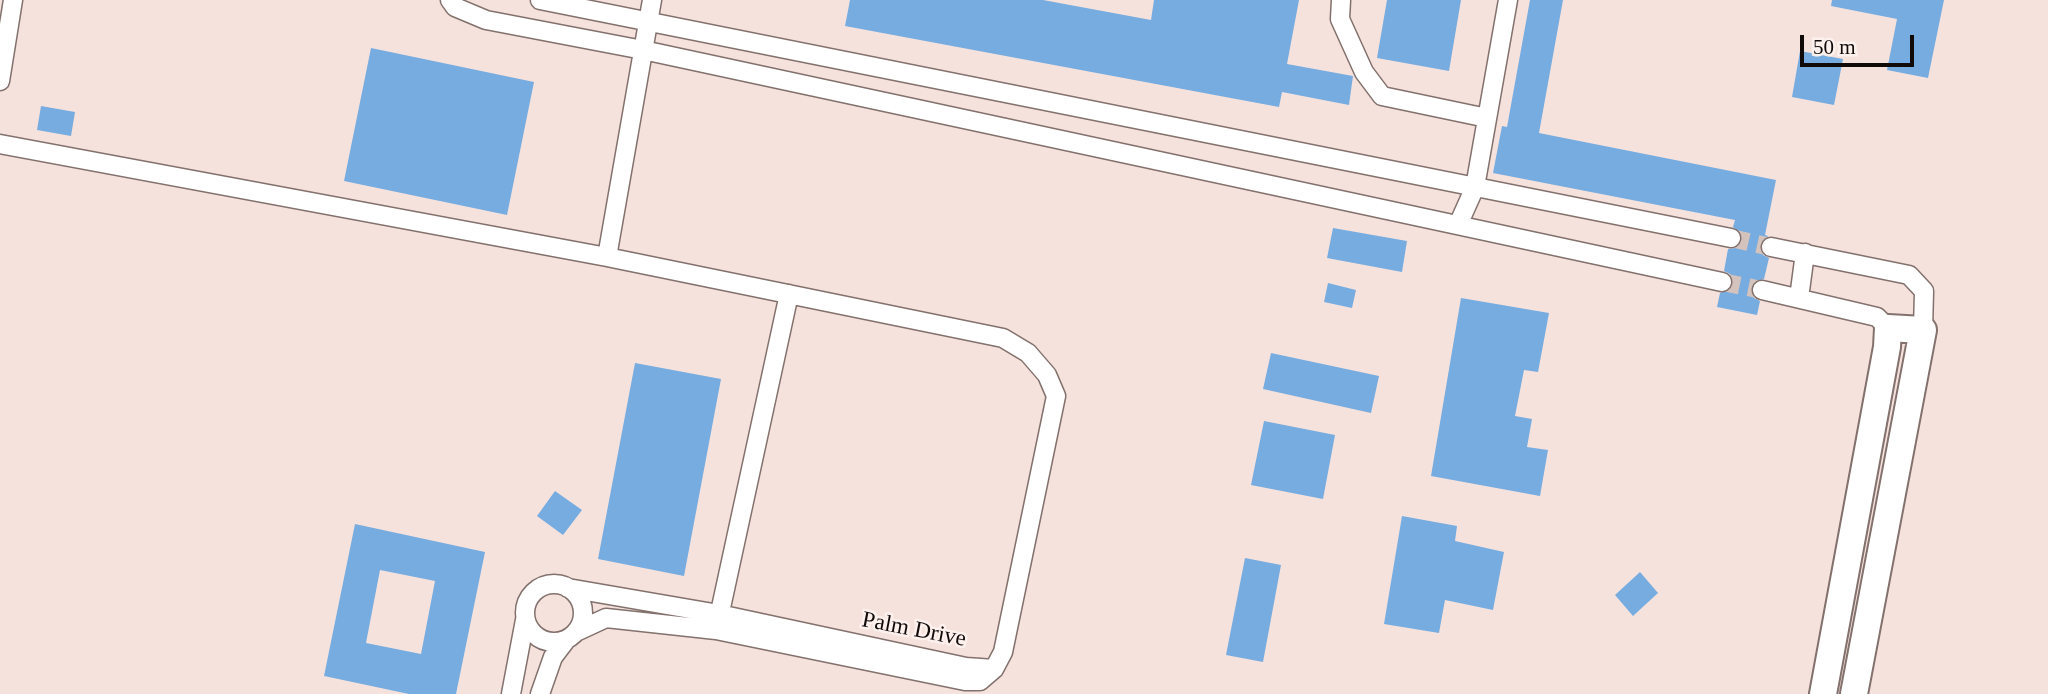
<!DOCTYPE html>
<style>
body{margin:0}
#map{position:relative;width:2048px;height:694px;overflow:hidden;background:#f6e2dd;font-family:Georgia,serif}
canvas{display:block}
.scale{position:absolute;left:1800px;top:35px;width:114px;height:32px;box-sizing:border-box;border:4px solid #100a08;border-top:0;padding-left:9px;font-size:21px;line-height:24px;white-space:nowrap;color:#100a08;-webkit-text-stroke:5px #fdf1ee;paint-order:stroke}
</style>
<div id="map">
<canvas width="2048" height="694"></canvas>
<div class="scale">50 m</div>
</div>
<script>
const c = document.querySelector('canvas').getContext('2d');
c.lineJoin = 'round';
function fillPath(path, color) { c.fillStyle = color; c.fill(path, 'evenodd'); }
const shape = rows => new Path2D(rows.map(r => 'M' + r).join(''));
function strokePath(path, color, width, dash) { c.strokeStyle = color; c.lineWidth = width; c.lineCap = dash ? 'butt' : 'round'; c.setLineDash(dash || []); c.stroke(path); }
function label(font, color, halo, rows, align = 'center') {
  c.font = font + ' Georgia,serif'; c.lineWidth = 5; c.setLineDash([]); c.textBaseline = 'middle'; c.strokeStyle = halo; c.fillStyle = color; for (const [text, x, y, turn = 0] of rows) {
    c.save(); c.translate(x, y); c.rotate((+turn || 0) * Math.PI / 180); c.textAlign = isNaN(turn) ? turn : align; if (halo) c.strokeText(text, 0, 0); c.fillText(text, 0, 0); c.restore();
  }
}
fillPath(shape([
 [850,0,1043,0,1151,20,1154,0,1299,0,1287,64,1353,76,1349,105,1282,92,1279,107,845,26],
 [1387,0,1461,0,1449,71,1377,58],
 [1530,0,1563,0,1539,133,1776,180,1765,235,1768,236,1760,245,1763,255,1769,258,1764,279,1754,282,1751,288,1754,298,1760,301,1757,315,1717,307,1720,293,1730,290,1733,284,1730,274,1724,271,1728,249,1735,248,1742,241,1741,234,1733,227,1735,220,1493,173,1502,126,1507,127],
 [1832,0,1944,0,1928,78,1887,70,1897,19,1831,6],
 [371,48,534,82,507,215,344,181],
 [1800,51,1843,59,1834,105,1792,97],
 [41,106,75,112,71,136,37,130],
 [1333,228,1407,241,1402,272,1327,258],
 [1328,283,1356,290,1352,308,1324,302],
 [1461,298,1549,313,1538,372,1524,370,1515,416,1532,419,1527,447,1548,450,1540,496,1431,476],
 [1271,353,1379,376,1371,413,1263,389],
 [635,363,721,379,684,576,598,559],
 [1264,421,1335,435,1323,499,1251,485],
 [555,491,582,510,563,535,537,516],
 [1402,516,1457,526,1455,541,1504,552,1493,610,1445,600,1439,633,1384,624],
 [355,524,485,552,456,694,409,694,324,676],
 [380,570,435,581,421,654,366,643],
 [1245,558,1281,565,1263,662,1226,655],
 [1640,572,1658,593,1633,616,1615,595]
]), '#76ace0');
strokePath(shape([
 [1731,238,1771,247],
 [1722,282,1762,290]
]), '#d4c2bd', 18, [18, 9]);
const minor = shape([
 [450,0,455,7,486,20,643,50,1722,282],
 [540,0,1731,238],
 [1341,0,1340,19,1364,72,1382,96,1487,118],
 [0,81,13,0],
 [0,144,607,257,652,0],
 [1458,225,1475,187,1508,0],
 [1771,247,1909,275,1924,291,1923,330],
 [1762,290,1877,317,1888,328],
 [1799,298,1805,253],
 '525 613a29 29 0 1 1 58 0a29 29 0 1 1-58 0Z',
 [568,588,719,614,966,667,994,669],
 [717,626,789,294],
 [578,631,606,618,716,630,965,681,980,681,994,669,1003,652,1056,396,1047,375,1028,353,1003,338,607,257],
 [511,694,525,620],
 [540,694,553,657,566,640]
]);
const secondary = shape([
 [1823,694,1887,347,1888,328,1923,330,1854,694]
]);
strokePath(minor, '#82716c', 21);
strokePath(secondary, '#82716c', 30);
strokePath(minor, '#fff', 18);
strokePath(secondary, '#fff', 26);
label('23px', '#100a08', '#fdf1ee', [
 ["Palm Drive",914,630,11]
]);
</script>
